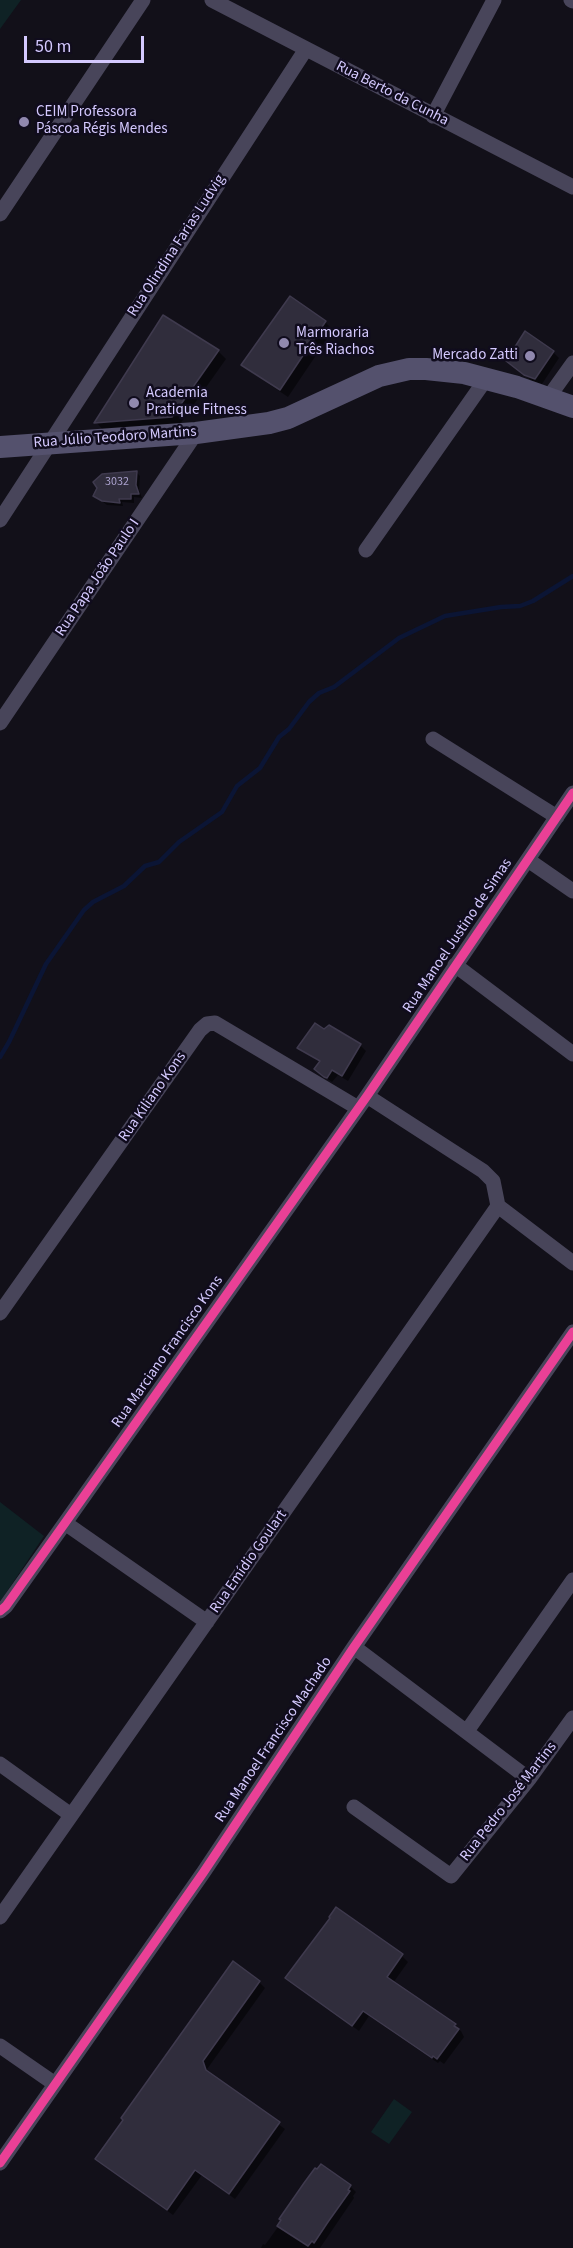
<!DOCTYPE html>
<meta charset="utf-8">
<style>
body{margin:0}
#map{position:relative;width:573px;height:2248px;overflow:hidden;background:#121019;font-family:"Source Sans 3",sans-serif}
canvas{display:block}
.scale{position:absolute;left:24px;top:36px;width:120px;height:27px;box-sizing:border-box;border:3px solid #d4c9fe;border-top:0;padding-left:8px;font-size:18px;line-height:21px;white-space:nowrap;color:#d4c9fe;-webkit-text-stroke:4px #100c1d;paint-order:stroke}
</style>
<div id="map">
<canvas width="573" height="2248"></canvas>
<div class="scale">50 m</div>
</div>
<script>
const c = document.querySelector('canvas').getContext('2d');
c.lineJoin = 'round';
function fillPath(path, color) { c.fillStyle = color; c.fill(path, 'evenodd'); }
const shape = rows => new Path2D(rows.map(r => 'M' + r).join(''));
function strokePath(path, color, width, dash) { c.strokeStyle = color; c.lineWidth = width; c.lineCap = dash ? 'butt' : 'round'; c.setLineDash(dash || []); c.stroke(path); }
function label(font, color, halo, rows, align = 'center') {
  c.font = font + ' "Source Sans 3",sans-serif'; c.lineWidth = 5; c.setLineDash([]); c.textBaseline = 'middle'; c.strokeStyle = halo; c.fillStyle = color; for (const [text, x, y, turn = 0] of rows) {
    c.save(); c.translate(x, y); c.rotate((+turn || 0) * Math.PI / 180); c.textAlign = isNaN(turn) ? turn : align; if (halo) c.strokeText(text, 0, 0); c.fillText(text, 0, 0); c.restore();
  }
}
fillPath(shape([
 [0,0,21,0,0,29],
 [0,1502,44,1536,0,1602],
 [394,2099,412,2112,389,2144,371,2132]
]), '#0f2225');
fillPath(shape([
 [290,299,325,322,333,330,288,397,251,372,243,364],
 [218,351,226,359,180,424,103,430,96,422],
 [553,352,559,358,542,384,532,381,507,361],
 [136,472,140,476,139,490,142,498,134,497,134,503,122,502,123,506,107,505,94,495],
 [324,1031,360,1045,366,1051,348,1081,338,1075,332,1082,322,1075,321,1063,299,1048],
 [336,1909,402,1956,408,1962,393,1983,461,2031,464,2037,444,2064,440,2061,438,2063,369,2016,359,2031,287,1978,332,1918],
 [259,1982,265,1988,205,2072,285,2129,235,2199,202,2175,173,2215,97,2159],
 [350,2186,356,2192,353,2196,354,2198,320,2248,261,2248,263,2244,265,2245,283,2220]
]), '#0007');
strokePath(shape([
 [0,1057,9,1042,46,964,84,910,93,902,124,886,145,866,159,862,179,842,222,812,237,786,260,768,279,737,289,729,309,702,319,693,334,687,399,638,445,616,501,607,520,606,533,601,573,576]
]), '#0b1535', 4.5);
const building = shape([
 [290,296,326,321,280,390,241,365,290,296],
 [163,315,219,350,172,417,94,423,163,315],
 [525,331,554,351,535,379,524,375,506,361,525,331],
 [137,471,136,485,139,494,131,494,131,499,119,499,120,503,102,501,93,496,97,488,93,482,102,474,137,471],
 [315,1023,324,1029,329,1025,361,1044,342,1076,332,1070,327,1078,324,1077,314,1069,320,1061,297,1048,315,1023],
 [336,1907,403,1954,387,1977,456,2024,454,2026,459,2029,437,2059,433,2056,432,2058,363,2011,352,2026,285,1978,330,1918,329,1917,336,1907],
 [233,1961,260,1981,203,2061,206,2070,280,2122,229,2194,195,2170,167,2210,95,2159,123,2120,121,2118,233,1961],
 [321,2164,351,2185,348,2190,350,2191,328,2222,314,2243,312,2241,308,2246,277,2226,281,2220,279,2219,304,2183,315,2168,317,2169,321,2164]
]);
fillPath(building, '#302d3c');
strokePath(building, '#3f3a4e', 1.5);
strokePath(shape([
 [212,0,573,187],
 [571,0,573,1],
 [433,116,494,0],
 [0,214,143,0],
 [548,398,573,363],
 [0,520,306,49],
 [366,550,486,379],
 [0,723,196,433],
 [433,739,557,817],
 [528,860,573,891],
 [455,965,573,1054],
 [367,1096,483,1171,493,1181,498,1206],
 [498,1206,573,1263],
 [0,1313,200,1030,207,1024,215,1023,358,1108],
 [65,1523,207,1622],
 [0,1611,6,1606,65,1523,367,1096,573,793],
 [354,1647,529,1779],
 [467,1731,573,1580],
 [0,1764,71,1815],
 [354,1807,451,1876,529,1779,573,1718],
 [0,1917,498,1206],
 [0,2046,55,2084],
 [0,2163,203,1873,354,1647,573,1332]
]), '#48455a', 15);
strokePath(shape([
 [0,447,196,433,269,423,288,418,379,376,409,369,426,369,464,373,517,387,573,407]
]), '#54516d', 22);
strokePath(shape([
 [0,1611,6,1606,65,1523,367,1096,573,793],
 [0,2163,203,1873,354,1647,573,1332]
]), '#ea4096', 9);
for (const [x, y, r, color] of [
 [24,122,6,"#9088ae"],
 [284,343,6,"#9088ae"],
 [530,356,6,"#9088ae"],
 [134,403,6,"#9088ae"]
]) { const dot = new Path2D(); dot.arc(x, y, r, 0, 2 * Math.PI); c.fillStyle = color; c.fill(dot); strokePath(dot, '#100c1d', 2); }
label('12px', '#aba2ce', null, [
 ["3032",117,482]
]);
label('15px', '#d4c9fe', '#100c1d', [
 ["Rua Berto da Cunha",392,94,27],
 ["Rua Olindina Farias Ludvig",177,246,-57],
 ["Rua Júlio Teodoro Martins",115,438,-4],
 ["Rua Papa João Paulo I",98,578,-56],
 ["Rua Manoel Justino de Simas",458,936,-56],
 ["Rua Kiliano Kons",153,1097,-55],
 ["Rua Marciano Francisco Kons",168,1352,-55],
 ["Rua Emídio Goulart",249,1562,-55],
 ["Rua Manoel Francisco Machado",274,1740,-56],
 ["Rua Pedro José Martins",509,1802,-52]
]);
label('15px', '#d4c9fe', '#100c1d', [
 ["CEIM Professora",36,113],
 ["Páscoa Régis Mendes",36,130],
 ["Marmoraria",296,334],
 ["Três Riachos",296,351],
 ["Mercado Zatti",518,356,"right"],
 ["Academia",146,394],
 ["Pratique Fitness",146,411]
], 'left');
</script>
